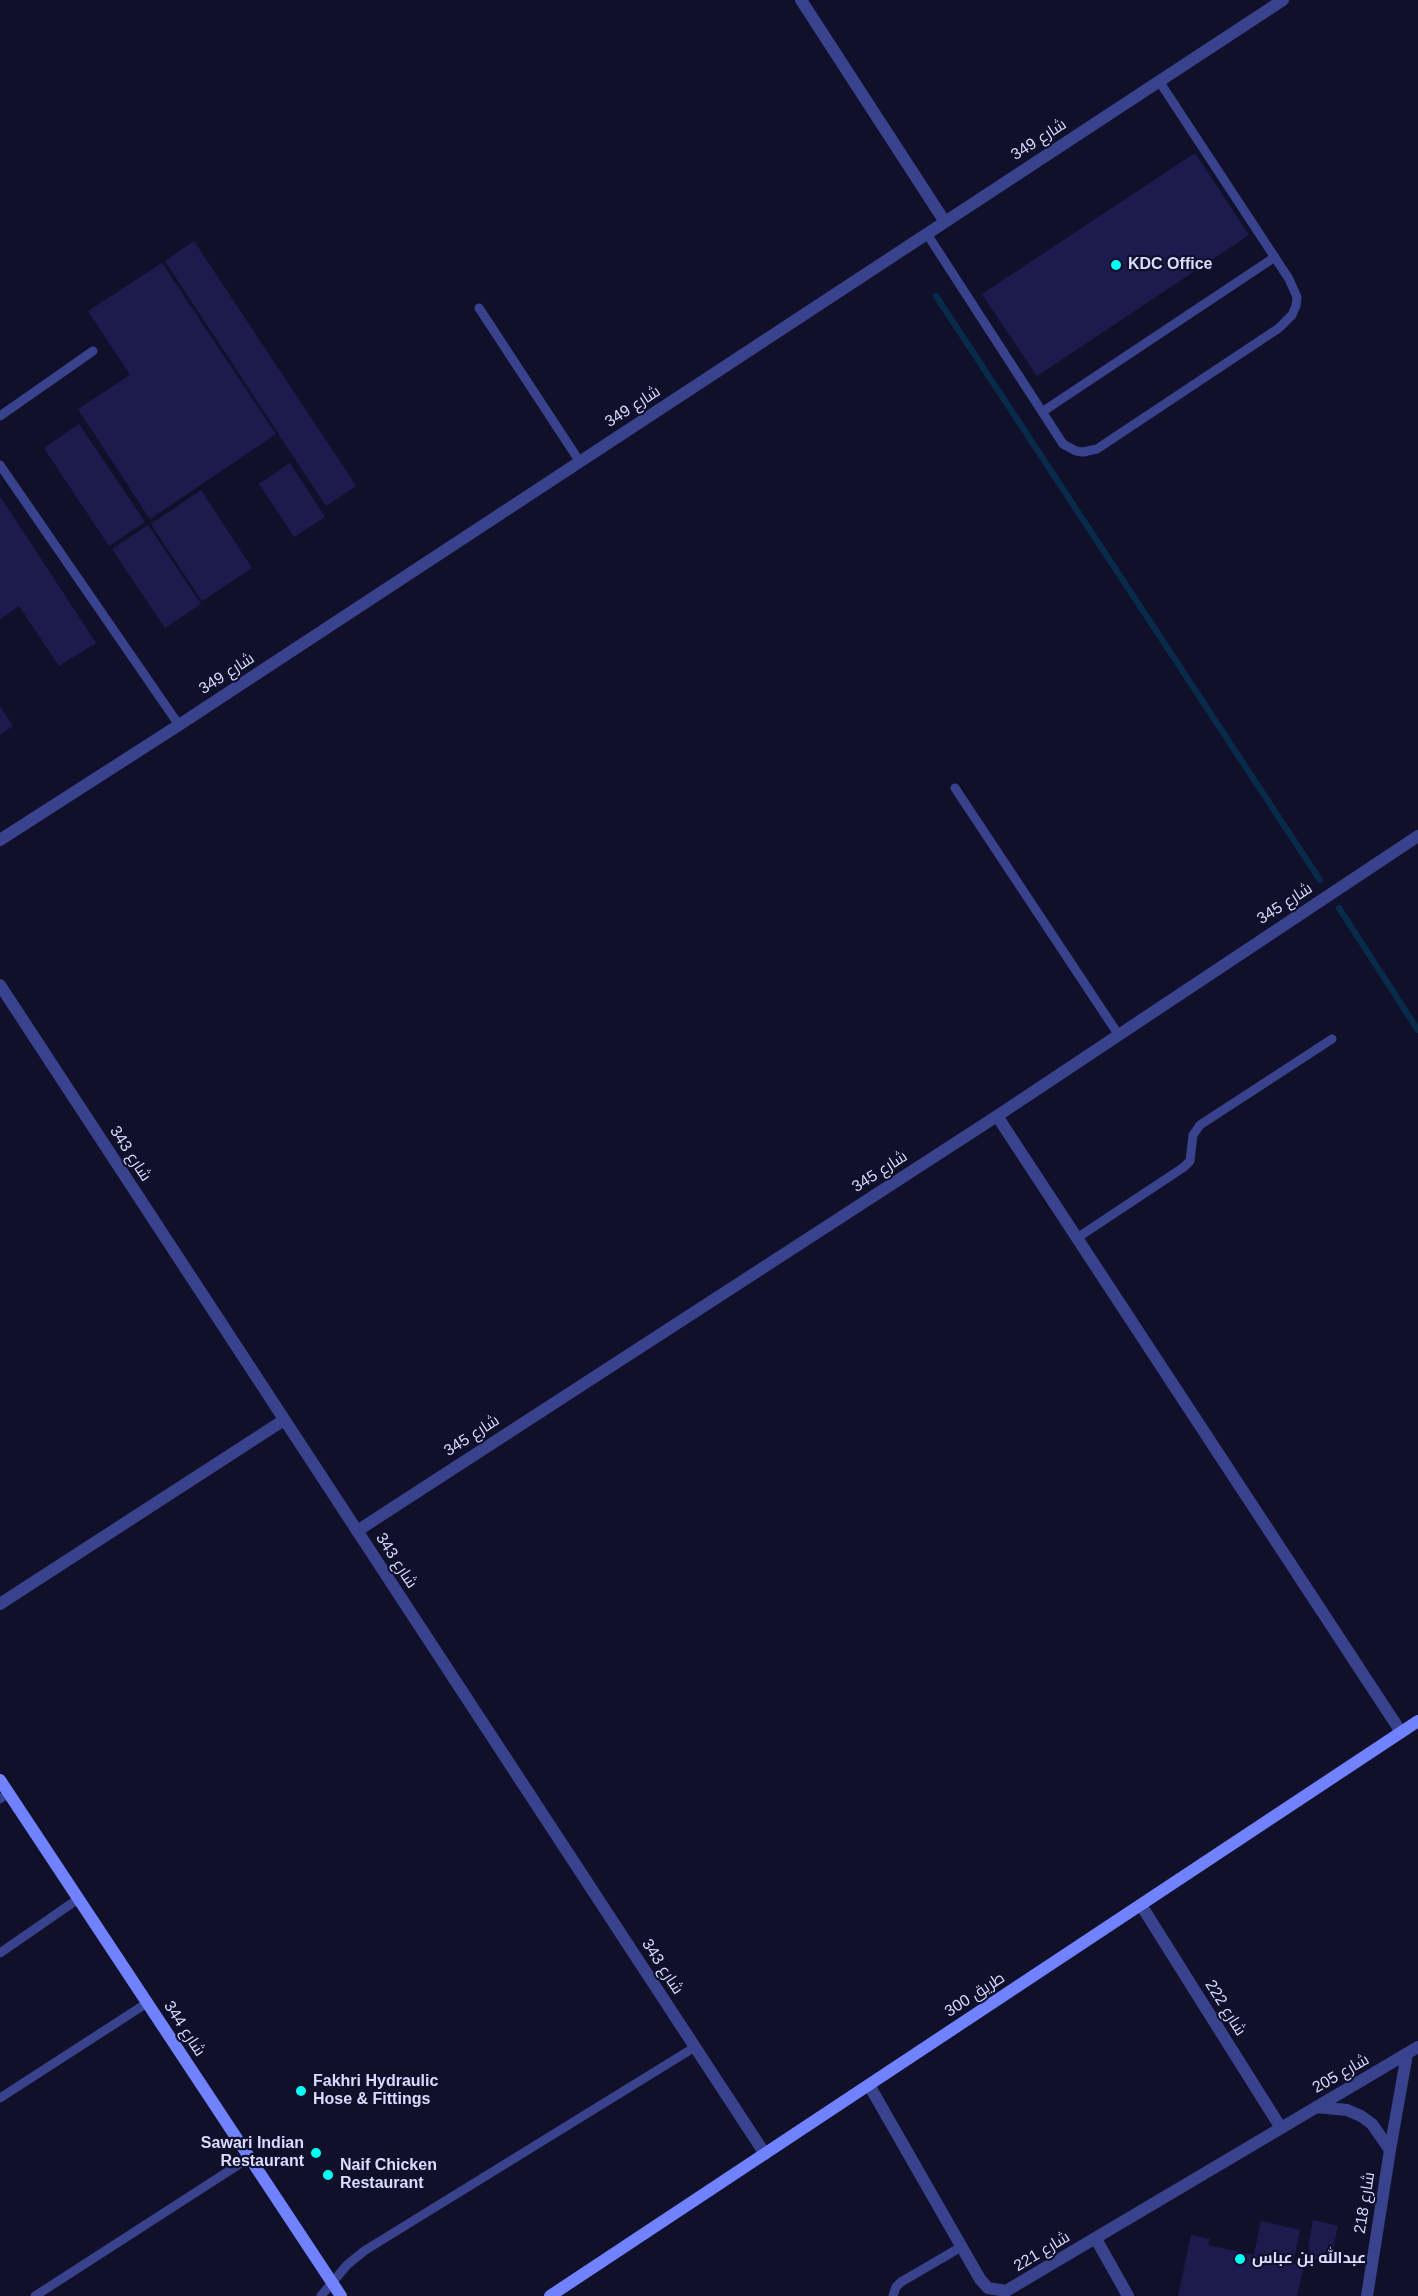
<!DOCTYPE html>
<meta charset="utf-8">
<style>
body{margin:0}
canvas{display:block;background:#10102b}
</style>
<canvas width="1418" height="2296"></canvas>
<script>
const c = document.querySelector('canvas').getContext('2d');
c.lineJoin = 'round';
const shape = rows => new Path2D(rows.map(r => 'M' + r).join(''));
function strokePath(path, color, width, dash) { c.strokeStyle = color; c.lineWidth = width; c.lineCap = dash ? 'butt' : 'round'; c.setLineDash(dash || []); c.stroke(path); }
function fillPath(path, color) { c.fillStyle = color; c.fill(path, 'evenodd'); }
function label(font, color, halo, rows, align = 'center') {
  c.font = font + ' Helvetica,Cairo,sans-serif'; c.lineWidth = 4.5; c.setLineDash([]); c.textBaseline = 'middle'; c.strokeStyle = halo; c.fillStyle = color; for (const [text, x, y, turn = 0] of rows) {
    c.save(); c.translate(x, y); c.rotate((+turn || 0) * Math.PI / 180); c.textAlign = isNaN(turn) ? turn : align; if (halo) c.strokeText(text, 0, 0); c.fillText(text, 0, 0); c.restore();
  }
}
strokePath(shape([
 [936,296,1320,880],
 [1339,908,1418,1030]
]), '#082b4b', 6);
fillPath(shape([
 [1195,153,1249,235,1037,376,982,294],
 [194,241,356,486,326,506,165,261],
 [162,263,276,434,150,519,78,409,130,375,88,311],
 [79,424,145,522,109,546,44,448],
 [290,463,325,517,294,537,259,484],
 [201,490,252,568,202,601,151,524],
 [0,496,96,643,59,666,19,606,0,619],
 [148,525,201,604,165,628,112,549],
 [0,706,13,726,0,735],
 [1313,2220,1338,2226,1330,2262,1308,2257,1310,2247,1308,2247],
 [1261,2221,1300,2230,1293,2263,1304,2266,1297,2296,1178,2296,1191,2235,1210,2239,1208,2245,1254,2255]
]), '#1d1b4d');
strokePath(shape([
 [927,234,1063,444,1076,451,1083,452,1097,449,1279,328,1292,315,1296,306,1297,297,1289,279,1159,81],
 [479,308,580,462],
 [1042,412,1275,257],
 [0,416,93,351],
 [0,465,179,725],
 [955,788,1118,1034],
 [1077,1238,1184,1167,1190,1161,1193,1135,1200,1125,1332,1039],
 [0,1799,8,1793],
 [0,1953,78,1899],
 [0,2098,147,2003],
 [35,2296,249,2158],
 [321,2296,347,2265,364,2251,695,2047],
 [893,2296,896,2287,901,2282,961,2247]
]), '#39428c', 9);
strokePath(shape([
 [801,0,945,222],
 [0,840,179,725,1283,0],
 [0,985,765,2154],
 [997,1116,1401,1732],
 [357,1531,997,1116,1418,836],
 [0,1604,284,1420],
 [1141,1905,1281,2128],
 [869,2085,980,2279,988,2288,1006,2291,1418,2047],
 [1316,2107,1347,2110,1361,2116,1372,2124,1390,2150],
 [1096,2239,1128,2296],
 [1367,2296,1390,2150,1407,2054]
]), '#39428c', 12);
strokePath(shape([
 [0,1780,341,2296],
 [550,2296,1418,1721]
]), '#7082ff', 12);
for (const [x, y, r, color] of [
 [1116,265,6,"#05fff2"],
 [301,2091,6,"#05fff2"],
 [316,2153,6,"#05fff2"],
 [328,2175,6,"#05fff2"],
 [1240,2259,6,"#05fff2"]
]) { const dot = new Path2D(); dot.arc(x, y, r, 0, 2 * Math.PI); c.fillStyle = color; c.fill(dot); strokePath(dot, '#10102b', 2); }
label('16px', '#d9dbff', '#10102b', [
 ["شارع 349",1039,140,-33],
 ["شارع 349",633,407,-33],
 ["شارع 349",227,674,-33],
 ["شارع 345",1285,904,-33],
 ["شارع 343",130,1154,57],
 ["شارع 345",880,1172,-33],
 ["شارع 345",472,1436,-33],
 ["شارع 343",396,1561,57],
 ["شارع 343",662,1967,57],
 ["طريق 300",975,1995,-33],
 ["شارع 222",1225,2008,58],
 ["شارع 344",184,2029,57],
 ["شارع 205",1341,2074,-30],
 ["شارع 218",1365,2203,-81],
 ["شارع 221",1042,2252,-31]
]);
label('bold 16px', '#d9dbff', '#10102b', [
 ["KDC Office",1128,265],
 ["Fakhri Hydraulic",313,2082],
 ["Hose & Fittings",313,2100],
 ["Sawari Indian",304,2144,"right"],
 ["Restaurant",304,2162,"right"],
 ["Naif Chicken",340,2166],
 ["Restaurant",340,2184],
 ["عبدالله بن عباس",1252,2259]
], 'left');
</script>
